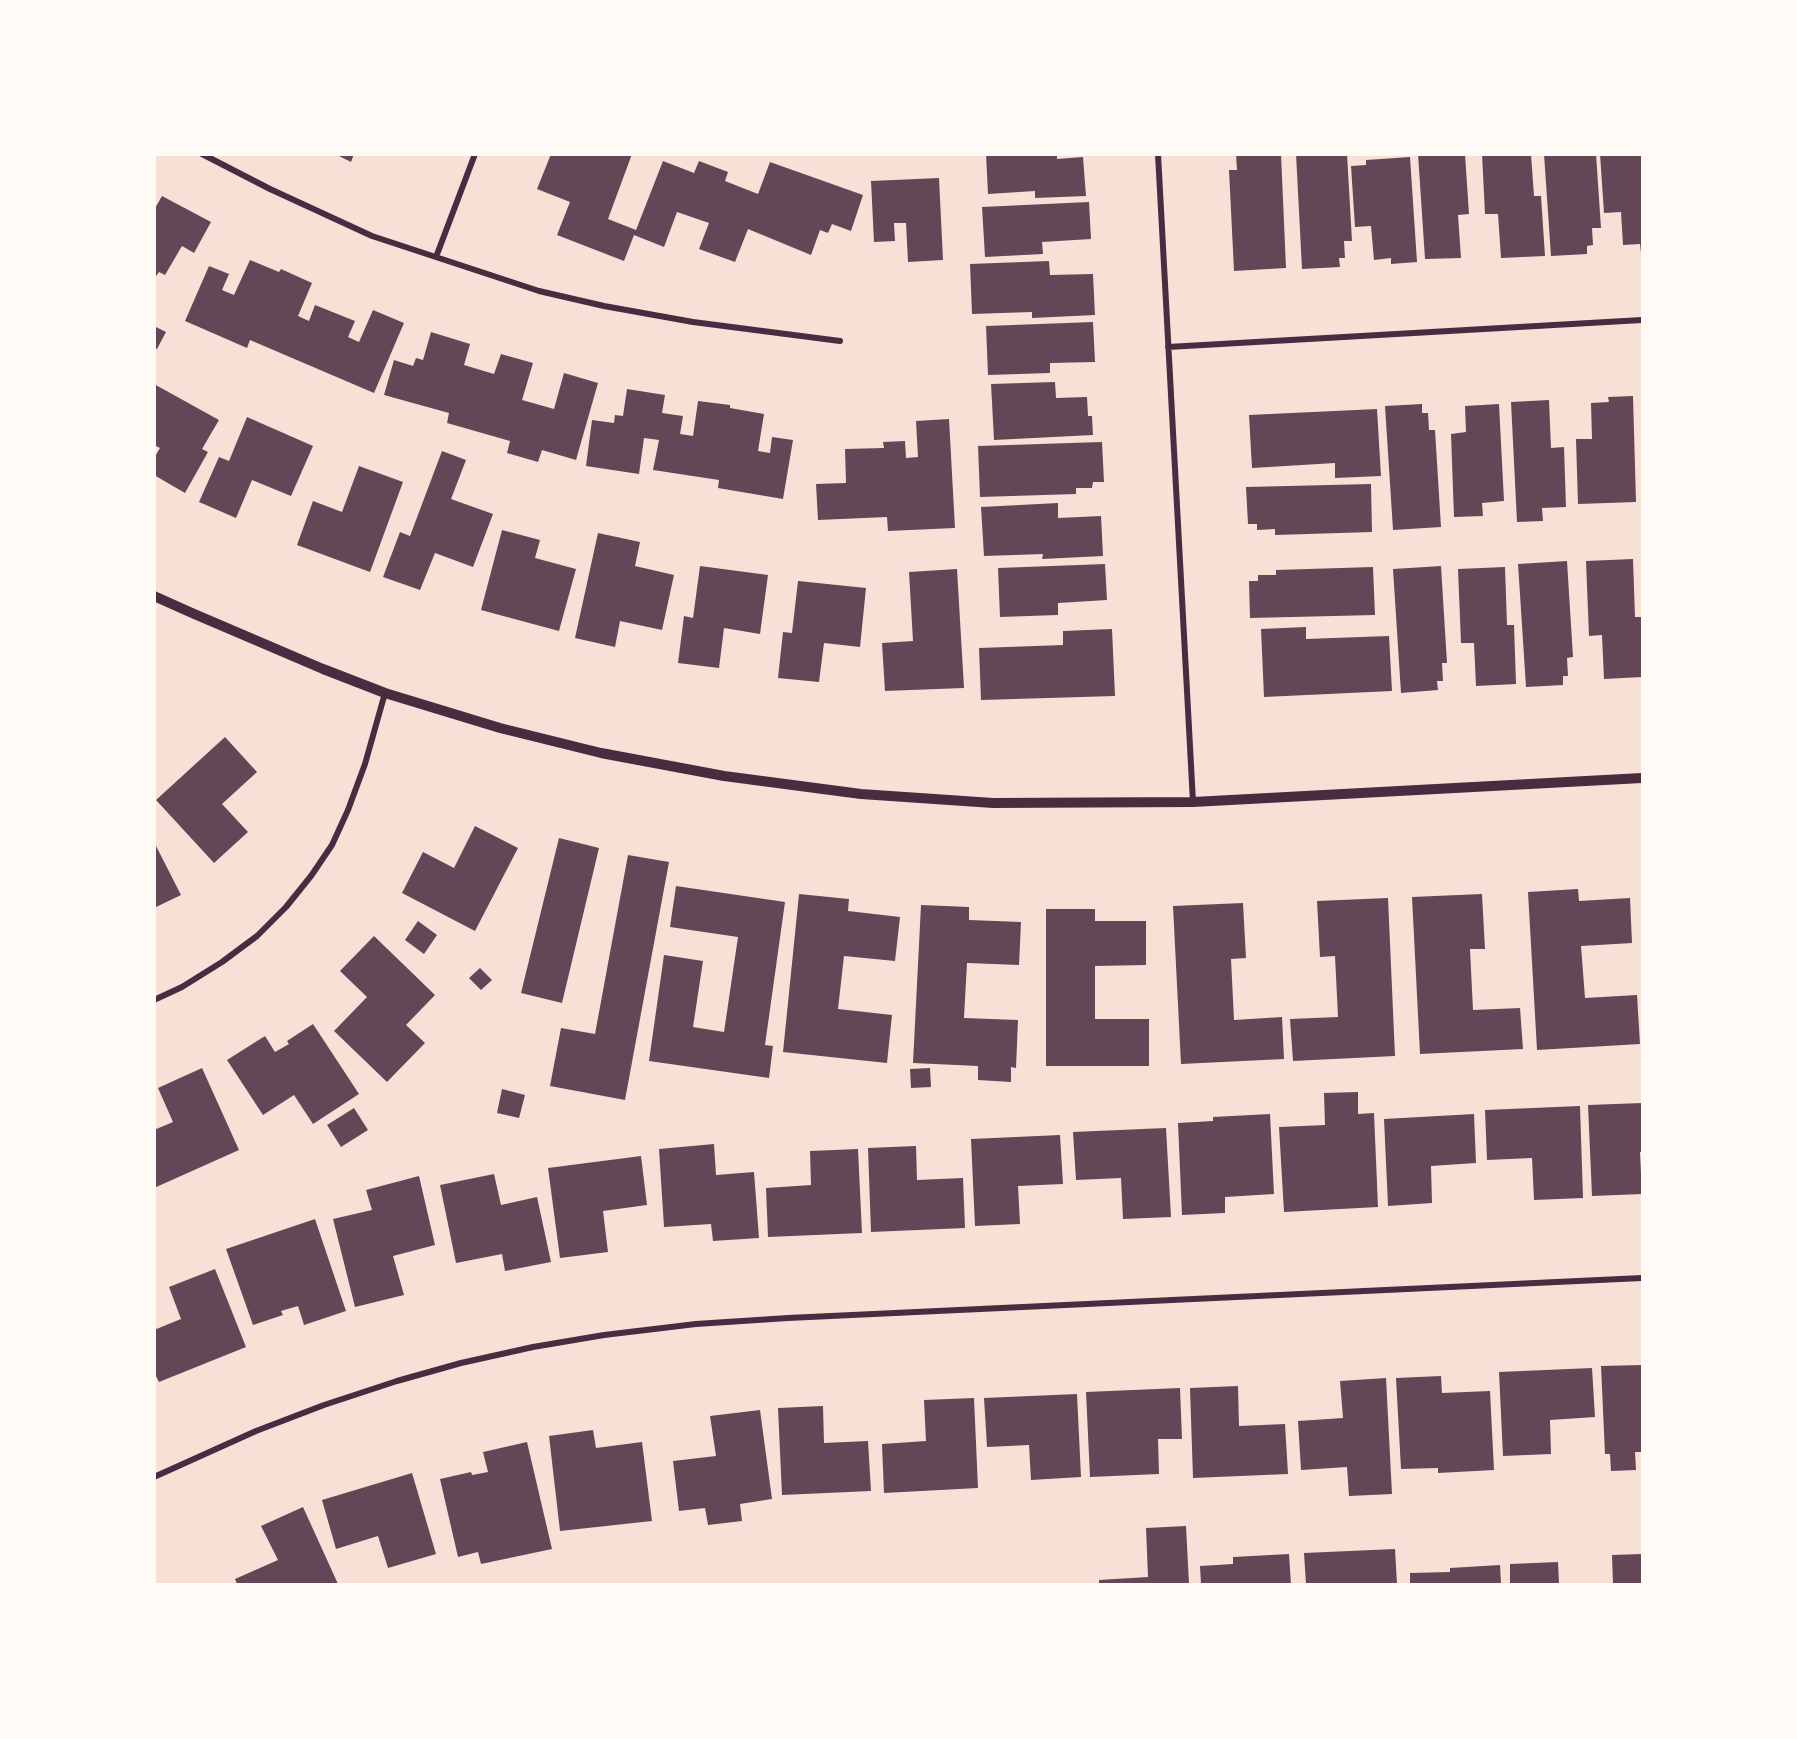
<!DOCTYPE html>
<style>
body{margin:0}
#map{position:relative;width:1797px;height:1739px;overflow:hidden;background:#f7e1d7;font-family:Arial,sans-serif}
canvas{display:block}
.frame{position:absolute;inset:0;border:156px solid #fffaf5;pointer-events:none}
</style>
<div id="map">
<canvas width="1797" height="1739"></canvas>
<div class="frame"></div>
</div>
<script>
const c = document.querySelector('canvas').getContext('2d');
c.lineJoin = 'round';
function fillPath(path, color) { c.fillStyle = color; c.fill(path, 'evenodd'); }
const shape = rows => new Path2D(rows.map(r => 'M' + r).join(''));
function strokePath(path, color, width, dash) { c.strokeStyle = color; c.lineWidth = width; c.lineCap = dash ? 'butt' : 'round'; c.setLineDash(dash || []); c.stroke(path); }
fillPath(shape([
 [335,154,354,154,351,162],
 [551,154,632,154,608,219,636,230,663,161,694,173,699,161,728,172,725,181,758,194,770,162,863,195,851,231,832,224,828,233,820,230,811,255,748,229,735,262,699,249,709,223,677,212,664,247,634,235,624,261,557,235,570,202,537,189],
 [986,154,1057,154,1057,159,1083,157,1086,196,1035,198,1035,191,988,194],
 [1236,154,1281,154,1286,268,1234,271,1229,170,1237,170],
 [1296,154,1347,154,1352,241,1344,241,1345,258,1339,258,1340,267,1302,269],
 [1418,154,1465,154,1469,214,1458,215,1461,258,1425,259],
 [1482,154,1531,154,1534,196,1541,196,1545,256,1501,258,1498,214,1485,214],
 [1544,154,1596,154,1601,228,1592,228,1593,245,1587,246,1587,254,1551,256],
 [1600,154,1642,154,1642,252,1641,253,1640,244,1623,245,1621,212,1604,213],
 [1410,157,1417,262,1391,264,1391,258,1374,260,1371,226,1355,227,1351,166,1366,165,1366,160],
 [939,178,943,260,908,262,906,223,894,223,895,241,874,242,871,181],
 [162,196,211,222,194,253,182,246,165,275,159,272,154,279,154,210],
 [1089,202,1091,239,1042,242,1043,254,985,257,982,207],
 [250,260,279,272,281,269,312,283,298,316,309,321,315,305,355,321,348,337,359,342,373,310,404,323,374,393,250,340,247,348,185,321,209,266,229,274,222,290,234,295],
 [1049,261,1050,275,1093,274,1095,315,1032,318,1032,312,972,314,970,264],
 [1093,322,1095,362,1050,363,1050,373,988,375,986,326],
 [154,326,166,332,157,349,154,348],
 [431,332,470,344,464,365,494,374,501,354,533,363,522,400,554,409,564,373,598,383,576,460,542,450,538,462,507,453,510,441,447,423,449,413,384,395,394,360,413,366,416,358,423,360],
 [1055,382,1056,398,1087,397,1088,416,1092,416,1093,435,994,440,991,384],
 [154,384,219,420,202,449,208,452,185,493,154,475,154,458,160,448,154,445],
 [627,389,665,395,662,413,683,416,680,434,693,436,698,401,730,405,730,408,764,414,758,451,770,453,772,437,793,440,783,499,718,488,719,480,653,470,659,440,644,438,639,474,586,466,592,420,614,423,615,415,623,416],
 [1633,396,1636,502,1578,504,1576,439,1592,439,1591,403,1609,402,1608,397],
 [1549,400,1551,448,1564,447,1566,507,1542,508,1543,521,1517,522,1511,402],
 [1422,404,1422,413,1428,413,1429,430,1435,430,1441,527,1393,530,1385,406],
 [1499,404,1504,501,1482,503,1483,516,1454,517,1451,434,1466,432,1465,406],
 [1377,409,1381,476,1335,478,1335,463,1252,468,1249,415],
 [247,417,313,446,291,496,252,480,236,518,199,502,219,457,229,461],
 [949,419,955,528,888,531,887,517,818,520,816,484,846,483,845,449,884,448,883,442,905,441,906,458,918,457,916,421],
 [1102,442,1104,482,1093,482,1092,488,1076,488,1076,494,980,497,978,446],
 [442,451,466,460,451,499,493,514,473,567,435,553,420,590,383,577,400,532,410,536],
 [359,466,403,482,370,572,297,545,313,501,342,512],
 [1371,484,1372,532,1275,535,1275,529,1257,530,1257,524,1248,524,1246,487],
 [1058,503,1058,518,1101,516,1103,556,1042,559,1043,554,984,556,981,507],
 [502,530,540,540,535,558,576,569,559,631,481,610],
 [598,533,640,542,635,566,674,575,662,630,620,621,615,647,575,638],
 [1633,559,1635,617,1641,617,1642,677,1604,679,1602,635,1589,636,1586,561],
 [1567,561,1573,657,1567,658,1568,676,1563,676,1563,685,1526,687,1518,564],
 [1105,564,1107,600,1058,603,1058,615,1000,617,998,568],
 [700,566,768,575,760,634,724,628,719,668,678,663,684,616,693,618],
 [1441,566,1447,663,1442,663,1443,681,1437,681,1438,690,1401,693,1393,569],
 [1373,567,1375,615,1250,618,1249,581,1258,581,1258,575,1276,575,1276,570],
 [1505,567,1507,625,1514,625,1516,684,1476,686,1474,643,1461,643,1458,569],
 [957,569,964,688,885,691,882,643,913,641,909,572],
 [798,581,866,588,860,647,824,643,819,682,778,678,783,632,792,633],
 [1306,627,1306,639,1389,636,1392,691,1264,697,1261,629],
 [1112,629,1115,696,981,700,979,648,1063,645,1063,631],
 [225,737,257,772,222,804,248,832,214,863,156,800],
 [475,826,518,848,475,931,402,893,423,852,454,868],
 [559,838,599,848,562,1003,521,993],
 [154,842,181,895,154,908],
 [628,855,669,862,625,1100,550,1086,561,1028,595,1034],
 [676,886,785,902,765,1045,773,1046,769,1078,649,1061,664,955,703,961,693,1027,724,1032,738,937,670,927],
 [1578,889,1579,901,1630,898,1632,943,1581,946,1585,998,1637,995,1640,1044,1537,1050,1528,892],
 [799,894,849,899,848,911,900,917,895,961,844,956,838,1009,892,1015,887,1063,783,1052],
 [1482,894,1485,949,1470,949,1473,1010,1520,1008,1523,1049,1420,1054,1412,897],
 [1388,898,1395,1056,1293,1061,1290,1019,1338,1017,1335,956,1320,957,1317,901],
 [1243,903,1246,958,1231,959,1234,1020,1282,1017,1284,1059,1181,1064,1173,906],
 [921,905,969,907,969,920,1021,922,1019,965,967,963,964,1018,1018,1020,1016,1068,1011,1067,1011,1082,978,1080,978,1066,913,1063],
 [1046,909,1095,909,1095,921,1146,921,1146,965,1095,966,1095,1019,1149,1019,1149,1066,1046,1066],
 [418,921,437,935,424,954,405,940],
 [374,936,435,995,406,1025,425,1043,387,1082,334,1031,367,997,340,971],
 [480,968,492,980,481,990,469,978],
 [313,1024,359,1094,313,1124,294,1095,263,1115,227,1060,265,1036,275,1052,289,1044,287,1041],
 [202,1068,239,1150,154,1188,154,1130,173,1122,158,1088],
 [930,1068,931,1087,911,1088,910,1069],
 [502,1089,525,1095,519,1118,497,1113],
 [1358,1092,1358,1114,1374,1113,1378,1207,1284,1212,1279,1127,1325,1125,1324,1093],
 [1642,1103,1642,1152,1640,1152,1642,1194,1592,1196,1588,1105],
 [1580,1106,1583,1198,1534,1200,1532,1158,1487,1160,1485,1110],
 [354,1108,368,1130,341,1147,327,1125],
 [1270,1114,1274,1194,1225,1197,1225,1213,1182,1215,1178,1123,1213,1121,1213,1117],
 [1474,1114,1476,1163,1431,1166,1432,1203,1388,1206,1384,1119],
 [1166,1128,1171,1217,1123,1219,1121,1178,1076,1180,1073,1132],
 [1060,1135,1063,1184,1018,1186,1020,1224,975,1226,971,1139],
 [714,1144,716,1175,754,1172,759,1238,713,1241,711,1224,664,1227,659,1149],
 [916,1146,917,1180,963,1178,965,1228,871,1232,868,1148],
 [858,1149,862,1233,768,1237,766,1188,811,1185,810,1151],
 [641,1156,647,1205,603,1211,608,1252,560,1258,548,1168],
 [494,1174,501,1205,537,1197,551,1262,505,1271,502,1254,456,1263,440,1185],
 [419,1176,435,1245,393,1256,404,1295,355,1307,333,1219,372,1210,366,1190],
 [315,1219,346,1311,304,1325,298,1306,281,1311,283,1315,253,1325,226,1249],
 [215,1269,246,1347,159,1382,154,1372,154,1330,181,1319,169,1287],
 [1642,1365,1642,1452,1635,1452,1636,1470,1611,1471,1610,1454,1605,1454,1601,1366],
 [1592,1368,1595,1417,1550,1420,1551,1454,1503,1456,1499,1372],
 [1441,1376,1442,1393,1490,1391,1494,1470,1438,1473,1438,1468,1401,1469,1396,1378],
 [1386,1378,1392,1494,1349,1496,1347,1467,1301,1470,1298,1421,1343,1418,1340,1381],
 [1238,1386,1239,1426,1285,1424,1288,1474,1193,1478,1190,1388],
 [1180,1388,1182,1439,1158,1439,1159,1474,1090,1477,1086,1392],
 [1077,1394,1081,1477,1031,1480,1029,1445,987,1447,984,1398],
 [974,1398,978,1488,884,1493,882,1444,926,1441,924,1400],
 [823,1406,824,1443,868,1441,871,1491,782,1495,778,1408],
 [760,1410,772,1499,740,1504,742,1521,708,1525,705,1508,679,1511,673,1461,716,1456,710,1416],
 [593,1430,596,1448,642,1442,652,1521,560,1531,549,1436],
 [527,1442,552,1549,481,1564,478,1552,458,1557,440,1479,471,1472,472,1475,488,1472,483,1452],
 [412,1473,436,1554,388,1568,378,1536,336,1549,322,1500],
 [303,1507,338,1584,237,1584,235,1579,278,1560,261,1526],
 [1186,1526,1189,1584,1099,1584,1099,1580,1148,1577,1146,1528],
 [1395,1549,1397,1584,1306,1584,1304,1553],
 [1289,1554,1291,1584,1201,1584,1200,1566,1233,1564,1233,1557],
 [1642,1554,1642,1584,1613,1584,1612,1555],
 [1558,1562,1559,1584,1510,1584,1510,1564],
 [1500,1565,1501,1584,1410,1584,1410,1573,1450,1572,1450,1568]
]), '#644757');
strokePath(shape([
 [202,154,270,189,372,236,539,291,604,306,693,322,840,341],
 [1158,154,1193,802],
 [436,257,475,154],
 [1168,347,1642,320],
 [154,1000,182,987,222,962,257,936,286,907,311,876,332,845,348,810,365,764,385,693],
 [154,1477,256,1431,324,1405,397,1381,461,1363,533,1347,604,1335,696,1324,788,1318,1642,1278]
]), '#4a2c40', 6);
strokePath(shape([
 [154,596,192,613,323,669,385,693,500,728,601,753,724,776,861,794,993,803,1193,802,1642,778]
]), '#4a2c40', 10);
</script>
